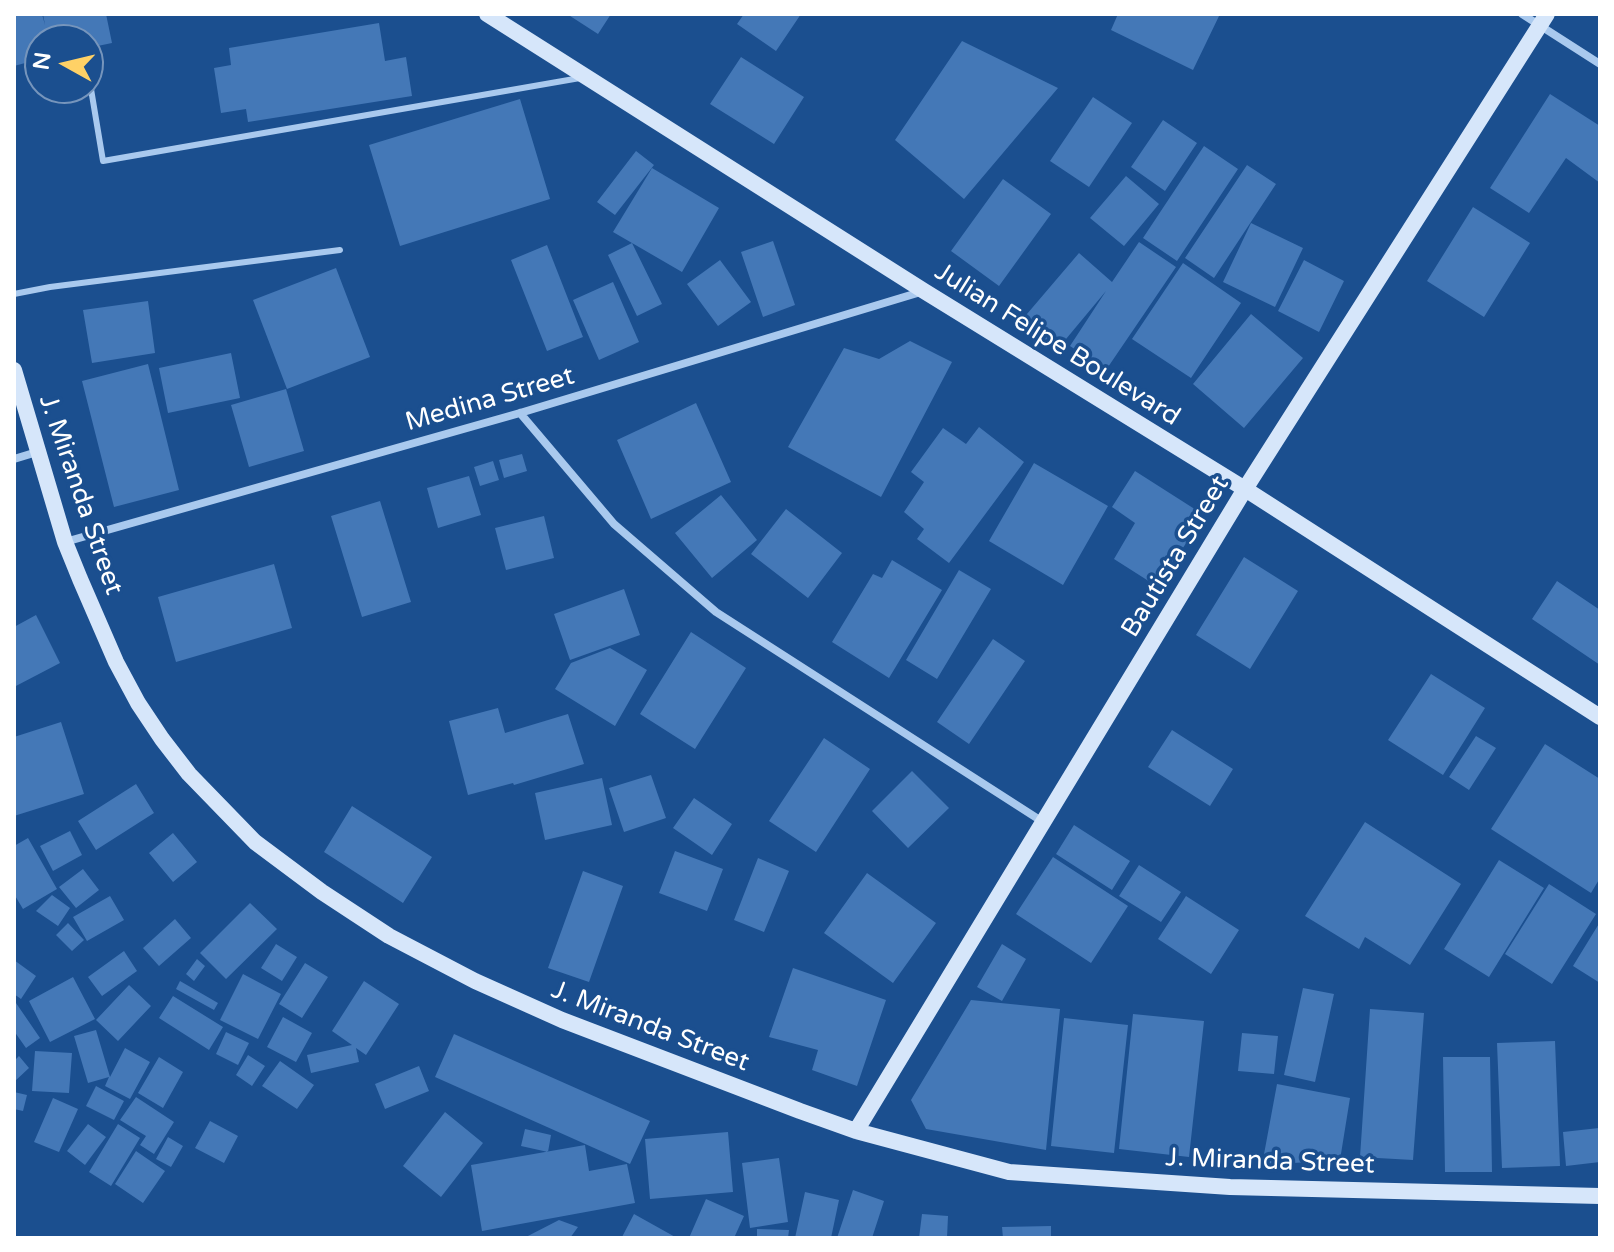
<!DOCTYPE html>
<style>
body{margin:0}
#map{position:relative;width:1614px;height:1252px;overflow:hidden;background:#1b4f8f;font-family:"Varela Round",sans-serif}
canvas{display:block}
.frame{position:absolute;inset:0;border:16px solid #fff;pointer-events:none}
.north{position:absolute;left:24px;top:24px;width:80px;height:80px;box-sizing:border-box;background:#1b4f8f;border:2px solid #7695bc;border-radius:50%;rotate:278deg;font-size:22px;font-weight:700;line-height:32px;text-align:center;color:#fff}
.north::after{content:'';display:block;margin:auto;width:28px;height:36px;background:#ffd166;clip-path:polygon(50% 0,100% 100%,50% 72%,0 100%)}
</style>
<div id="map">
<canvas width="1614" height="1252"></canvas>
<div class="frame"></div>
<div class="north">N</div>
</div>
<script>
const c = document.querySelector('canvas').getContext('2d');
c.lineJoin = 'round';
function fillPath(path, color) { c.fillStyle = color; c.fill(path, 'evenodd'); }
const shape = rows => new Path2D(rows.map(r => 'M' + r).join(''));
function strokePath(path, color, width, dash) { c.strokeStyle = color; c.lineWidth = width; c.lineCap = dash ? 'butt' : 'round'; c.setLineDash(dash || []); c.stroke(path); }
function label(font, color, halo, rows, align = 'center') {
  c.font = font + ' "Varela Round",sans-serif'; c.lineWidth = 7; c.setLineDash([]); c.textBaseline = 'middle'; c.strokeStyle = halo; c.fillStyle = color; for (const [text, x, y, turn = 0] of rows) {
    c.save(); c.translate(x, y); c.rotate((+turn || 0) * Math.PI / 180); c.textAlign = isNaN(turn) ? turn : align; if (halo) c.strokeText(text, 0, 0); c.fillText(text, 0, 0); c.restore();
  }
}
fillPath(shape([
 [14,14,42,14,45,25,43,14,106,14,112,43,88,48,88,40,40,40,40,59,14,66],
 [567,14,611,14,598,34],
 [744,14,801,14,776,51,737,24],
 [1118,14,1220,14,1193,70,1111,30],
 [379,23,385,61,406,57,412,96,248,122,246,109,221,113,214,68,231,65,229,48],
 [962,41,1058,88,964,199,895,140],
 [741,57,804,97,774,144,710,104],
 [1550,94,1600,126,1600,183,1566,158,1529,213,1490,188],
 [1093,97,1132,123,1089,187,1050,161],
 [520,99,550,199,400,246,369,145],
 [1163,120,1197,143,1165,191,1131,167],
 [1204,146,1238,169,1177,261,1143,238],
 [636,151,654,165,615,215,597,202],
 [1247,165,1276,184,1214,278,1185,258],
 [652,168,719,208,682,272,632,243,662,304,637,316,608,255,632,243,613,232],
 [1126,176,1159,204,1124,246,1090,218],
 [1003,179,1051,214,999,286,951,251],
 [1473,207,1530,243,1484,317,1427,281],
 [1251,223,1303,248,1275,307,1223,282],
 [773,241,795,305,763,317,741,252],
 [1139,242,1176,267,1106,370,1070,346,1106,291,1056,351,1021,321,1079,253,1112,282],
 [547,245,583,337,547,351,511,260],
 [720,260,751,302,718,326,687,284],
 [1304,260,1344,281,1319,332,1278,311],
 [1183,263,1241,303,1191,378,1132,339],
 [336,268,370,357,287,389,253,300],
 [613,282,639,342,599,360,573,300],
 [148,301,155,353,92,363,83,310],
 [1251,314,1303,358,1244,428,1193,384],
 [910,341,952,362,881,497,788,447,844,348,879,359],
 [231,353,240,398,168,413,159,368],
 [148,364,179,490,114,507,82,381],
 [286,389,304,451,249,467,231,405],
 [696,403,731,482,651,519,617,440],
 [979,427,1024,462,949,563,917,539,924,529,904,512,924,482,911,472,943,428,966,444],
 [522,454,527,471,504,478,499,460],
 [493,461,499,480,480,486,474,467],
 [1034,463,1108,506,1063,585,989,541],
 [1135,471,1204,515,1158,587,1114,559,1135,523,1112,507],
 [469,476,481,515,438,528,427,488],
 [721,495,757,540,712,578,675,533],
 [380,501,411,602,362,617,331,516],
 [786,509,842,553,808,598,751,554],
 [544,516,554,558,506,570,495,528],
 [1244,557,1298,591,1250,669,1196,635],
 [892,560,942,590,889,678,832,642,873,574,882,578],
 [274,564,292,628,176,662,158,597],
 [959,570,991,589,937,679,906,660],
 [1557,581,1600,610,1600,665,1532,619],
 [624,589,640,635,570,660,554,614],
 [36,615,60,663,14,687,14,627],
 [691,632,746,668,695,749,640,714],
 [993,639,1025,661,969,744,937,722],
 [610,648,647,670,615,726,555,689,571,663],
 [1431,674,1485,708,1443,775,1388,740],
 [498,708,505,733,568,714,584,764,514,785,513,783,468,795,449,721],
 [61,722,84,794,14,816,14,737],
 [1172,730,1233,769,1210,806,1148,767],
 [1476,736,1496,748,1469,790,1449,777],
 [824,738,870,769,816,852,769,821],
 [1545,744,1600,779,1600,878,1591,893,1491,829],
 [912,771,949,808,908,848,872,811],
 [651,775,666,818,624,832,609,788],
 [602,778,612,825,545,840,535,793],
 [136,784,154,813,96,850,78,821],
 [694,798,732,824,712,855,673,828],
 [352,806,432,857,403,903,324,852],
 [1365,822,1461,884,1410,965,1365,937,1359,949,1305,916],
 [1074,825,1130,861,1112,890,1056,854],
 [70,831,82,855,53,871,40,846],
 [173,833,197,862,173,882,149,853],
 [28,838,57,889,23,909,14,894,14,846],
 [675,851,723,869,707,911,659,893],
 [1053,857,1128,906,1091,963,1016,914],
 [758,858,789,871,764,932,734,920],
 [1499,860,1544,888,1489,977,1444,949],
 [1139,865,1181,892,1161,922,1119,896],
 [83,869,99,890,76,908,59,887],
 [583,871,623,886,589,982,548,968],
 [867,873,936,923,893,983,824,933],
 [1549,884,1596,914,1552,984,1505,954],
 [52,895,70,908,58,926,36,911],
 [110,896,124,920,87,941,73,917],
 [1186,896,1239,930,1211,974,1158,939],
 [250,903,277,929,226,979,200,953],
 [175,919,191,938,159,966,143,948],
 [1600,922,1600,983,1573,966],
 [68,923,84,940,72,951,56,935],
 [276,944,297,957,282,981,261,968],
 [1002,944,1026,959,1002,1001,977,987],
 [124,951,137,971,102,996,88,977],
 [197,959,205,966,194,981,186,974],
 [14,960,36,976,21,999,14,994],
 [305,963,328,977,302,1018,279,1004],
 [793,968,886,1000,857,1086,812,1070,818,1050,769,1037],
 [243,974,281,994,258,1039,220,1020],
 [73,977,95,1019,50,1042,29,1001],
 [180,981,218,1003,214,1010,176,989],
 [364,981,399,1004,366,1055,356,1048,359,1062,311,1073,307,1055,352,1045,332,1031],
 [129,985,151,1006,118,1041,96,1020],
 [1303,988,1334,994,1315,1082,1284,1075],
 [173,996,223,1027,209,1050,159,1018],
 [971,1000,1060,1009,1046,1150,926,1129,911,1100],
 [16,1003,40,1038,26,1048,14,1031],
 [1370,1009,1424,1013,1413,1160,1360,1157],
 [1133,1014,1204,1021,1189,1157,1119,1149],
 [283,1017,312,1033,296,1062,267,1047],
 [1064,1018,1128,1025,1114,1153,1051,1146],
 [96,1030,110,1077,125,1048,150,1062,130,1099,105,1086,109,1077,88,1083,74,1036],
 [226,1032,249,1043,238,1065,216,1054],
 [1242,1033,1278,1036,1274,1074,1238,1071],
 [454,1034,650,1121,630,1164,435,1077],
 [1555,1041,1560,1166,1502,1168,1497,1043],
 [35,1051,72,1053,69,1093,32,1091],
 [248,1055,265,1066,252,1086,236,1075],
 [19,1056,29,1068,14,1082,14,1061],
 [159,1057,183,1072,163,1108,138,1093],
 [1443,1057,1490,1057,1492,1172,1445,1172],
 [280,1061,314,1085,297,1109,262,1086],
 [419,1066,429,1091,385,1109,375,1084],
 [1277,1084,1350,1098,1340,1160,1262,1165],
 [96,1086,124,1101,114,1120,86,1106],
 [14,1092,27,1095,23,1111,14,1109],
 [136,1097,174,1122,154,1154,140,1145,146,1136,120,1120],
 [53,1098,78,1109,59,1152,34,1142],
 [445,1112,483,1143,441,1197,403,1166],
 [210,1121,238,1136,224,1163,195,1148],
 [88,1124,106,1137,85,1165,67,1151],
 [118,1124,140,1138,111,1186,89,1172],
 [1599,1128,1600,1162,1566,1166,1563,1132],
 [525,1129,551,1135,548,1152,521,1146],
 [728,1132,733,1192,650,1199,645,1139],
 [168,1137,183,1146,171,1167,156,1159],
 [585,1145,589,1171,627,1164,635,1203,482,1231,471,1165],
 [136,1151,165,1171,143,1203,115,1184],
 [779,1158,788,1222,750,1228,742,1163],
 [853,1190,884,1201,872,1238,837,1238],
 [805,1192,839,1200,831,1238,795,1238],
 [706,1199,744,1216,734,1238,689,1238],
 [634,1214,677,1238,622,1237],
 [922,1214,948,1216,947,1238,919,1238],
 [559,1220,578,1227,570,1238,524,1238],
 [1051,1226,1051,1238,1003,1238,1002,1227],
 [757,1229,789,1230,788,1238,757,1238]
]), '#4478b7');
strokePath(shape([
 [88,71,103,161,580,78],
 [14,294,50,287,340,250]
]), '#a9c9ee', 6);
strokePath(shape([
 [1522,14,1600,64],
 [520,413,614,524,716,612,1043,822],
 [14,459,37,452],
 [65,542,520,413,924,291]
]), '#a9c9ee', 8);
strokePath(shape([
 [487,14,924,291,1245,489,1600,717],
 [14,370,65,542,80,579,116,662,138,703,162,739,189,774,255,842,322,892,389,936,475,981,562,1020,800,1111,856,1131,1009,1172,1230,1187,1600,1196],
 [856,1131,1245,489,1547,14]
]), '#d6e6fa', 16);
label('26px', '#fff', '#1b4f8f', [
 ["Julian Felipe Boulevard",1057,345,32],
 ["Medina Street",490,400,-16],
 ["J. Miranda Street",80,495,71],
 ["Bautista Street",1176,557,-59],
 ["J. Miranda Street",650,1027,21],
 ["J. Miranda Street",1270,1162,2]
]);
</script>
